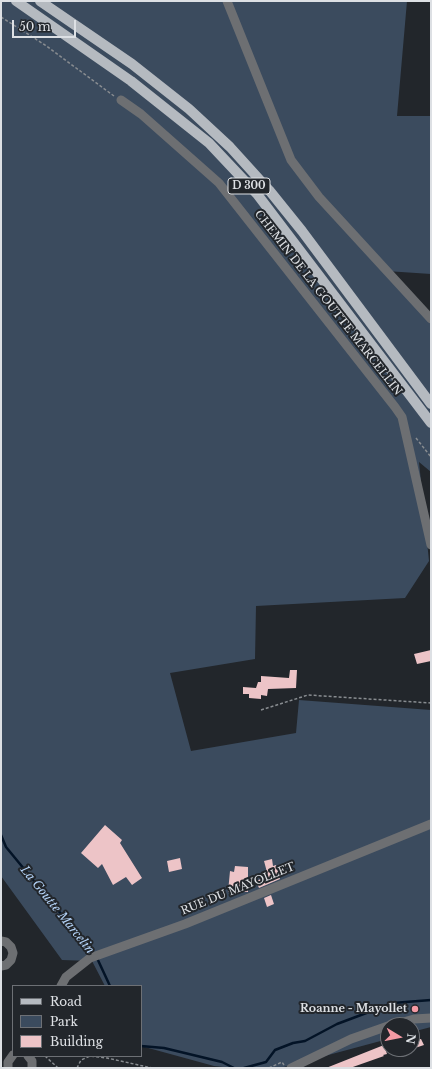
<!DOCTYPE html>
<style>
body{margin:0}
#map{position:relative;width:432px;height:1069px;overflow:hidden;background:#22262b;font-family:"Libre Baskerville",serif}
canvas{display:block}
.frame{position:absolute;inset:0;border:2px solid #dde0e4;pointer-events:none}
.legend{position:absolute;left:12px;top:985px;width:130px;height:72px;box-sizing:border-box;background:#22262b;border:1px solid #6d7075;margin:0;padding:5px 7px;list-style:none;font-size:12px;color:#dde0e4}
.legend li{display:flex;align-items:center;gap:8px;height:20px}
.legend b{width:20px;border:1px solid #6d7075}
.north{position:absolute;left:380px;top:1017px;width:40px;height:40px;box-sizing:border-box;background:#22262b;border:1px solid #6d7075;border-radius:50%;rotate:100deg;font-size:11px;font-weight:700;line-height:16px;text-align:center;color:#dde0e4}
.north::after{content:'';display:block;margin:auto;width:14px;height:18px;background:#f49aa4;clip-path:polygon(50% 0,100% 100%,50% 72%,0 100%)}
.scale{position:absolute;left:12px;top:20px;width:64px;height:18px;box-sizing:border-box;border:2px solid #dde0e4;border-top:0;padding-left:5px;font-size:12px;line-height:14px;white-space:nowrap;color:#dde0e4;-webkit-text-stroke:3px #22262b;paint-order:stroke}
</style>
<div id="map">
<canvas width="432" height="1069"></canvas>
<div class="frame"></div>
<ul class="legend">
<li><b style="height:5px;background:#b5bac0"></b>Road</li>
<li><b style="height:11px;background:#3b4b5e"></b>Park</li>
<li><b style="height:11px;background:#edc4c7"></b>Building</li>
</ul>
<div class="north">N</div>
<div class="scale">50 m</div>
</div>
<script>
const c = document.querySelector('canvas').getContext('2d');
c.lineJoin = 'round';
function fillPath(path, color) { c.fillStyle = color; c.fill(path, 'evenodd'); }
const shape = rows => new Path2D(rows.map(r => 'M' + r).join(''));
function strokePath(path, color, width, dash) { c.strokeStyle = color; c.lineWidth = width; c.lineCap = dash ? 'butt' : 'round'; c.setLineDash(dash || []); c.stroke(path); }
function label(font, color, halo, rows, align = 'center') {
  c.font = font + ' "Libre Baskerville",serif'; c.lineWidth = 4; c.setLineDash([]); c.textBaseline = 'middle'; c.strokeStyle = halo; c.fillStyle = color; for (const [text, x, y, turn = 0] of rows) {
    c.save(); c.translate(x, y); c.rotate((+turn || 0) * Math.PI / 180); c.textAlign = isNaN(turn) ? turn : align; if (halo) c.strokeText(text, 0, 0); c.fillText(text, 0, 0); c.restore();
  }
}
fillPath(shape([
 [1,1,407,1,397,116,431,116,431,274,386,271,431,323,431,472,419,462,429,561,405,598,256,606,255,659,170,673,191,751,296,733,299,700,431,710,431,1027,412,1032,412,1025,388,1025,388,1039,280,1068,233,1068,214,1066,141,1046,141,986,105,986,92,961,62,960,1,876]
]), '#3b4b5e');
strokePath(shape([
 [1,835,6,847,94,954],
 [97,958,110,986],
 [141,1046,164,1048,222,1062,234,1068],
 [244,1068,266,1062,275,1050,293,1043,305,1041,337,1024,393,1003,431,1000]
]), '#031326', 2.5);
fillPath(shape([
 [431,650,431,661,417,664,414,654],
 [290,670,297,670,296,688,268,689,267,696,261,695,261,699,249,698,249,694,243,694,243,687,256,688,258,682,261,682,261,676,289,678],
 [105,825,122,840,120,843,142,878,132,885,126,877,113,885,102,864,98,868,81,853],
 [180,858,182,869,169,872,167,861],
 [272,859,273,866,276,865,280,879,259,888,256,881,268,876,264,861],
 [235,866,248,867,248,892,228,892,230,871,234,872],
 [271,895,274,904,267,907,264,898],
 [421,1039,424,1045,412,1049,412,1040],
 [384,1045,387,1054,383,1055,384,1056,350,1068,326,1068]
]), '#edc4c7');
strokePath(shape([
 [1,17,45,45,114,96],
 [416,438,431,457],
 [261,710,308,695,431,703],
 [45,1056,58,1068],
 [77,1068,81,1060,90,1056,107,1058,152,1068],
 [269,1068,282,1062,284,1065]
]), '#888c90', 1.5, [3, 2]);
strokePath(shape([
 [227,1,291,160,319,197,431,319],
 [121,100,141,114,219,183,395,407,402,417,431,545],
 [1,941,6,942,11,947,13,953,11,960,6,965,1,966],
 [61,986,66,977,90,958,185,924,431,824],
 [393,1025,414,1019,431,1018],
 [28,1056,32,1061,32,1068],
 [8,1068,8,1062,13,1055],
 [291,1068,351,1039,388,1026]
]), '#6d6f72', 9);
strokePath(shape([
 [16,1,131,81,209,143,257,194,431,423],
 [40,1,132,64,189,109,230,147,269,190,302,231,431,404]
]), '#b5bac0', 10);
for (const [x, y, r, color] of [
 [415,1009,4,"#f49aa4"]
]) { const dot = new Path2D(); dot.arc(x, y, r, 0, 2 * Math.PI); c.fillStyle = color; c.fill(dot); strokePath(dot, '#22262b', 1.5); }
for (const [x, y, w] of [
 [249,186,42]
]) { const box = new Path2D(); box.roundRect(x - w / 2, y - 8, w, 16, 3); c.fillStyle = '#22262b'; c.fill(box); strokePath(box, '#dde0e4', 1); }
label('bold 10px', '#dde0e4', null, [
 ["D 300",249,186]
]);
label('11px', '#dde0e4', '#22262b', [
 ["CHEMIN DE LA GOUTTE MARCELLIN",328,303,52],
 ["RUE DU MAYOLLET",238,889,-22]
]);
label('bold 11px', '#dde0e4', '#22262b', [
 ["Roanne - Mayollet",407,1009]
], 'right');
label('italic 12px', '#b4d3f8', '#22262b', [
 ["La Goutte Marcelin",57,910,51]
]);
</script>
